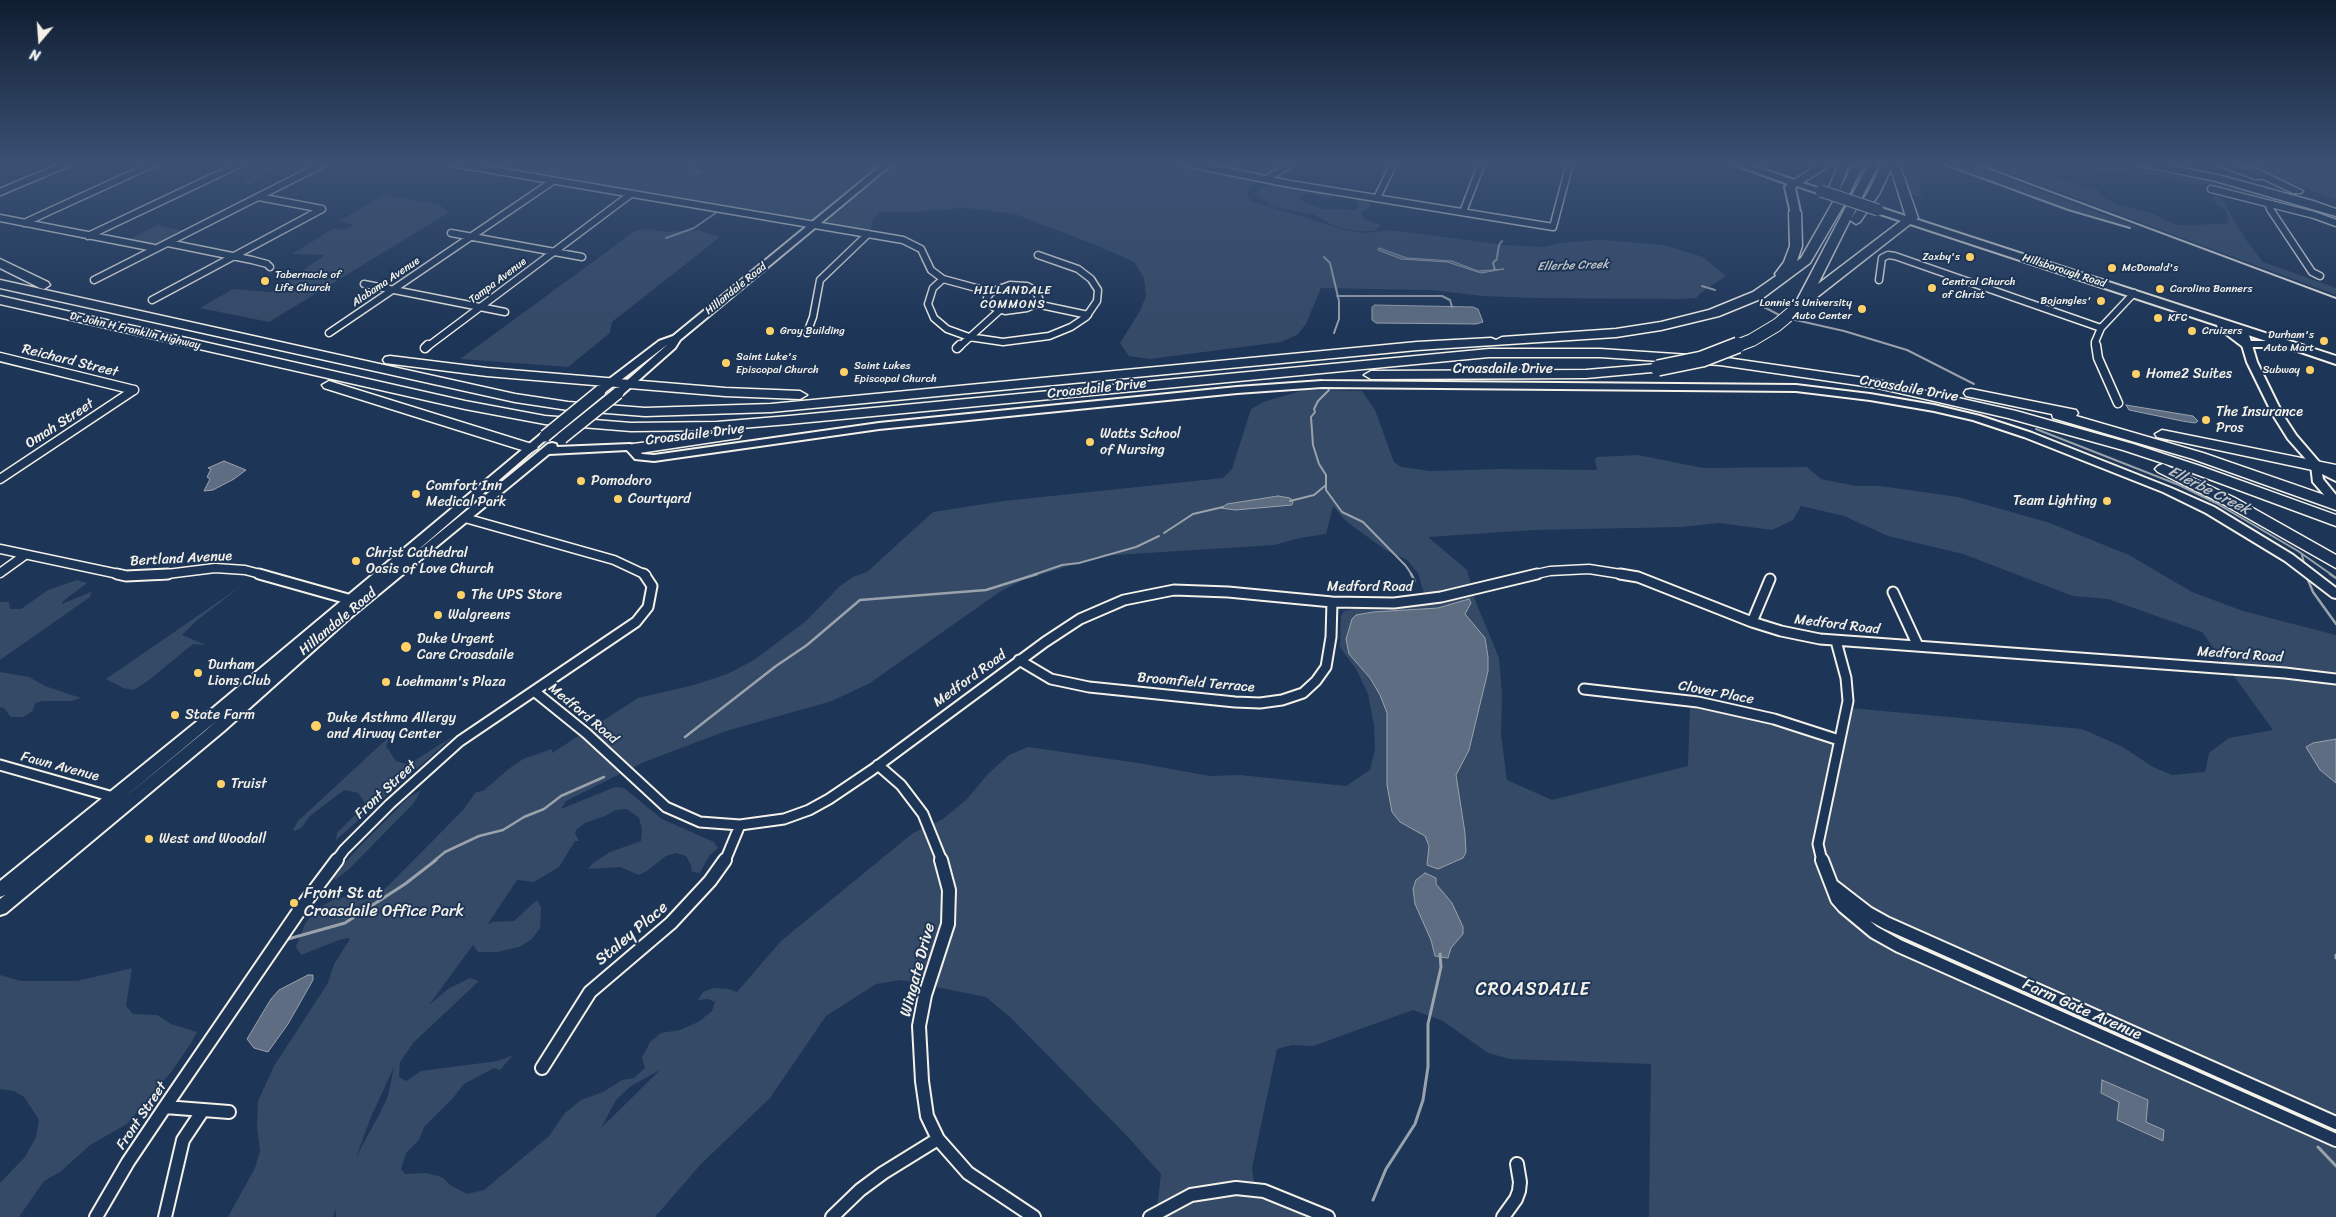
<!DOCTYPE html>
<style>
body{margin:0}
#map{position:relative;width:2336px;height:1217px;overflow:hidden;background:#1d3557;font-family:Sriracha,sans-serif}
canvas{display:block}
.north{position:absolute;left:15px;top:15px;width:50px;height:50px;-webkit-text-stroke:4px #1d3557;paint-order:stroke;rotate:198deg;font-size:14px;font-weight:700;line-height:20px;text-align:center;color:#f4f1e8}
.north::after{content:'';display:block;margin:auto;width:18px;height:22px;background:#f4f1e8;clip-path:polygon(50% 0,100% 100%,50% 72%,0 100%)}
</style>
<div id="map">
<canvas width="2336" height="1217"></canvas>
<div class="north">N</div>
</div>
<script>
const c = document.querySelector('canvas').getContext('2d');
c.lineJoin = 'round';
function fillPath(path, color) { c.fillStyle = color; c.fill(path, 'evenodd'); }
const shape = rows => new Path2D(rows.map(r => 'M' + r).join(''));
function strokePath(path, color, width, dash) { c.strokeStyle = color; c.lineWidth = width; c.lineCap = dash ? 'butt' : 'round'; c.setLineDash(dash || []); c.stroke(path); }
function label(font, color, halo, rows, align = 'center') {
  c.font = font + ' Sriracha,sans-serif'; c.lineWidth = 4; c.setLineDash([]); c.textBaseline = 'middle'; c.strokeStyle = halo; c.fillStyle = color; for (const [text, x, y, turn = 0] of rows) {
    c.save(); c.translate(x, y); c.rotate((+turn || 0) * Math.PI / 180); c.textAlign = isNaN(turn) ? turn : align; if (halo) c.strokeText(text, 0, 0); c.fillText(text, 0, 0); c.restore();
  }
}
fillPath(shape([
 [245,163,292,163,258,178,248,186,245,184,245,180,264,169],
 [459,163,1284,163,1263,176,1246,192,1251,201,1345,230,1366,233,1391,230,1504,245,1543,247,1562,243,1600,240,1664,245,1703,257,1726,276,1702,292,1696,298,1682,299,1535,298,1484,296,1431,290,1321,288,1306,324,1297,335,1281,342,1150,359,1129,356,1120,343,1140,311,1146,296,1144,278,1134,262,1096,245,1015,214,958,207,954,209,913,212,880,212,872,221,871,232,823,224,839,211,838,206,813,223],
 [1909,163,1918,163,1921,183,1919,190,1923,198,1912,195,1907,187,1905,177,1909,170],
 [1942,163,1966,163,2145,230,2071,210],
 [1981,163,2088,163,2149,171,2111,163,2152,167,2193,177,2203,177,2317,209,2336,217,2336,221,2208,184,2182,184,2173,179,2139,173,2135,175,2056,164,2052,168,2055,177,2081,187,2097,189,2105,198,2119,205,2151,213,2176,225,2227,224,2229,220,2226,211,2216,204,2212,195,2221,198,2246,240,2263,262,2336,288,2336,295],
 [2241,163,2334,163,2336,165,2336,200],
 [1273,184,1333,194,1333,198,1327,199,1313,194,1305,193,1301,196,1300,199,1304,203,1323,209,1355,210,1358,207,1357,202,1353,198,1365,199,1369,203,1370,207,1361,213,1363,217,1366,220,1381,225,1374,231,1354,231,1334,226,1315,215,1274,207,1257,195,1260,188],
 [384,195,439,204,448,213,269,322,200,308,233,289,271,292,325,255,292,254,334,228,345,230,354,225,339,221],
 [157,225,184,231,154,245,126,241],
 [648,229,666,232,697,230,720,237,612,322,610,333,568,367,460,359,635,231],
 [1304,390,1362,391,1375,410,1394,462,1401,467,1430,471,1501,469,1597,470,1595,460,1597,457,1638,455,1703,468,1807,467,1821,479,1856,486,1880,486,1958,497,2047,522,2129,555,2192,592,2243,611,2336,635,2336,1217,1649,1217,1651,1064,1510,1059,1488,1053,1443,1021,1413,1010,1313,1046,1292,1045,1277,1049,1252,1168,1256,1197,1312,1217,1156,1217,1161,1174,1127,1136,1011,1018,986,997,901,980,876,984,826,1016,770,1098,701,1164,655,1217,336,1217,336,1209,333,1217,228,1217,255,1168,260,1151,257,1127,258,1101,274,1066,328,983,334,964,350,939,348,938,339,940,301,955,296,947,305,924,315,910,333,900,349,896,358,900,369,899,387,887,463,810,476,792,483,791,510,768,523,759,552,749,552,753,638,698,694,685,727,674,754,660,806,621,840,586,853,577,867,572,933,512,1004,501,1223,478,1232,469,1251,409,1263,402],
 [1333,506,1347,522,1387,551,1407,560,1418,573,1427,604,1398,607,1355,609,1344,611,1341,616,1340,647,1356,669,1368,694,1374,726,1375,750,1370,770,1346,786,1240,775,1210,776,1138,763,1028,747,1009,755,988,774,966,800,943,819,913,833,781,941,737,992,728,989,714,988,703,992,698,1000,708,999,715,1002,712,1011,698,1022,680,1030,661,1033,650,1042,642,1058,645,1068,634,1078,622,1080,603,1092,581,1100,565,1113,549,1136,484,1190,467,1194,450,1185,442,1177,426,1173,405,1174,401,1169,406,1153,419,1140,424,1127,452,1099,464,1084,494,1068,500,1070,513,1055,498,1061,421,1071,406,1081,399,1077,400,1062,414,1042,479,981,470,978,448,989,429,1005,473,945,478,952,497,952,519,947,531,940,540,928,541,908,537,900,514,921,492,922,487,925,517,880,534,882,559,867,575,841,579,841,575,833,577,829,585,823,605,816,615,810,627,809,639,818,642,829,641,841,610,852,592,864,588,869,620,867,639,875,647,871,666,856,676,853,686,856,691,865,692,872,700,873,709,856,718,848,714,842,662,819,624,788,615,787,561,809,566,801,644,762,726,731,832,701,870,683,1001,591,1021,581,1099,556,1274,545,1300,538,1326,534],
 [1801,506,1844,516,1888,536,1963,554,2073,596,2108,599,2202,632,2273,730,2229,738,2209,753,2205,772,2172,775,2153,767,2123,747,2082,729,1850,708,1841,745,1746,717,1690,706,1688,766,1552,800,1507,780,1501,735,1502,694,1499,658,1475,600,1467,570,1428,537,1533,530,1681,527,1719,523,1772,530,1793,520],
 [394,1067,388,1096,381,1111,356,1157,371,1117],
 [660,1070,601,1128,616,1100,631,1086],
 [77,580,87,583,62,602,62,604,91,592,90,597,0,660,0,602,9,602,10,609,21,609,48,590],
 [244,584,196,621,182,635,206,645,193,644,149,680,134,690,123,688,106,679],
 [0,672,29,677,45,686,81,698,72,701,43,701,35,703,33,711,23,717,11,717,4,708,0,707],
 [391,735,386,746,396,761,406,764,419,758,455,735,336,840,337,833,366,804,358,793,344,790,310,816,301,828,294,831,293,829,299,820],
 [421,790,414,803,349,869,335,880,333,876,360,846,408,798],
 [132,968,126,1006,133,1014,157,1015,171,1024,197,1032,191,1043,172,1071,127,1124,90,1145,60,1172,44,1181,19,1217,0,1217,0,1183,25,1157,36,1137,39,1120,24,1097,14,1091,0,1089,0,975,21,981,77,981]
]), '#354a67');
const water = shape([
 [1379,248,1407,258,1452,261,1478,271,1504,269,1481,273,1447,262,1401,259,1378,250,1379,248],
 [1375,305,1473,307,1478,309,1483,322,1476,324,1376,323,1372,320,1372,307,1375,305],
 [2126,405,2193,416,2198,421,2195,423,2182,421,2129,410,2126,405],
 [224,461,246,470,234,479,213,490,204,491,210,479,207,477,211,469,208,468,224,461],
 [1278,496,1290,498,1293,501,1292,505,1235,510,1221,508,1227,504,1278,496],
 [1469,599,1471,603,1465,614,1485,638,1488,657,1488,671,1469,750,1456,775,1465,833,1466,852,1463,858,1438,869,1427,865,1429,846,1425,836,1400,822,1392,812,1387,785,1387,713,1380,695,1370,678,1349,654,1346,639,1352,619,1356,615,1373,612,1438,608,1469,599],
 [2336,739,2336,783,2320,770,2306,747,2313,743,2336,739],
 [1425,873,1436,878,1436,884,1452,903,1463,927,1463,934,1451,948,1448,958,1435,956,1431,940,1415,904,1413,889,1416,880,1425,873],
 [308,975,313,975,313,980,288,1024,268,1052,254,1048,247,1039,271,999,279,990,308,975],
 [2102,1080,2148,1100,2146,1122,2164,1130,2163,1141,2117,1120,2119,1102,2101,1093,2102,1080]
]);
fillPath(water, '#5e6d82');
strokePath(water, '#9aa2ab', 1);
strokePath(shape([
 [690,163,699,173],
 [666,238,694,228,720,210],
 [1324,257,1330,263,1339,301,1339,319,1334,333],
 [1497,257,1499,245,1502,241],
 [1495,270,1493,263,1497,259],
 [1702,286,1715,290],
 [1337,296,1442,296,1450,300,1452,307],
 [1764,307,1781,316],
 [1791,319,1844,331,1907,350,1974,384],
 [1329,390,1318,401,1314,409,1315,412,1311,417,1313,445,1319,464,1326,475,1326,490,1342,512,1363,522,1406,566,1412,575],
 [2036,429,2179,485,2216,503,2298,551,2332,575],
 [1290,501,1314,495,1326,485],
 [1164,533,1193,514,1223,507],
 [2302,555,2305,567],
 [1033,575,1062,565,1079,563,1136,547,1159,536]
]), '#9aa2ab', 2);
strokePath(shape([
 [1411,574,1415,581],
 [2330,574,2336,578],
 [2306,575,2313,592,2336,624],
 [685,737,776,666,807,645,860,600,986,590,1037,574],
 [434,861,445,852,479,836,503,830,524,817,544,809,561,796,604,777]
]), '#9aa2ab', 2.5);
strokePath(shape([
 [288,939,345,923,405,884,436,860],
 [2336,955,2336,958],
 [2318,1147,2336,1166],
 [1373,1200,1386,1169,1415,1124,1423,1100,1428,1067,1428,1024,1441,967,1440,954]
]), '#9aa2ab', 3);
const streetFar3 = shape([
 [451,163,903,240,921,249,931,270,943,279,991,292],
 [1185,163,1290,184,1553,227,1570,163],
 [1266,179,1293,163],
 [2211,189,2314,215,2336,223],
 [0,192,69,163],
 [259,197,322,209],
 [1377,198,1394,163],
 [2272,204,2269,206,2270,209,2312,272,2320,276],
 [1463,212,1482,163],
 [0,218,154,248],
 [24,223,155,163],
 [451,233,582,257],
 [88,236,240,164],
 [168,243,252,260,267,264,270,267],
 [943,279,933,288,928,304,934,318,947,329,969,337,1003,342,1049,336,1071,327,1086,317,1097,301,1098,290,1091,279,1078,269,1038,255],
 [94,280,325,163],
 [1879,280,1882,258,1888,255,1895,256,2101,328],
 [364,284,505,312],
 [1010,285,1027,286,1035,290,1039,298,1036,304,1027,308,1005,311,995,308,989,303,987,298,991,292,1010,285],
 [152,300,322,209],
 [1036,304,1088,315],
 [329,333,553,181],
 [807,333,813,317,820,280,868,234],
 [427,347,631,194],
 [959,347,1000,310],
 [2096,347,2095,342,2101,328,2134,293]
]);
const streetFar2 = shape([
 [2096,345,2098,358,2118,403],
 [425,348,428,345],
 [957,348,960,345],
 [0,357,134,390],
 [0,479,134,390],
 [465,518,614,560,646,575],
 [0,549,123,575],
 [0,573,25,555],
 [159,575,215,568,245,570,264,575],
 [1532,575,1550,571,1589,569,1627,575]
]);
const streetFar1 = shape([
 [117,574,126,576,168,574],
 [259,574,355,601],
 [1620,574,1638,577,1752,622,1781,631,1820,639,2285,673,2336,679],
 [1893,592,1918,646],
 [1752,622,1770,579],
 [1019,660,1051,679,1089,687,1235,702,1260,703,1282,700,1303,693,1316,681,1326,667,1331,637,1332,602],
 [1584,689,1698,702,1774,719,1839,740],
 [534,691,586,733,666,807,700,822,740,825,784,819,809,810,829,799,872,770,1045,642,1080,619,1124,600,1174,590,1228,592,1332,602,1394,603,1441,597,1537,574],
 [0,765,113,797],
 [878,765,901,785,923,814,942,861],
 [336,861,344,850,390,804,460,741,636,622,648,607,652,586,644,574],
 [725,861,740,825],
 [1822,861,1818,844,1848,701,1846,678,1836,641]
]);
const street = shape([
 [941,860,949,890,948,924,925,995,919,1026,922,1081,927,1116,938,1139,968,1173,1034,1217],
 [1822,860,1837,899,1844,907,1874,932,1899,946,2336,1140],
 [1833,886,1868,913,1886,923,2336,1123],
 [542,1068,590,992,671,923,710,881,725,860],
 [165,1107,229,1112],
 [96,1217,128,1162,167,1104,301,908,337,860],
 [165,1217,183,1140,203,1110],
 [832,1217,860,1190,883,1173,938,1139],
 [1150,1217,1191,1195,1236,1188,1264,1191,1328,1217],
 [1503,1217,1516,1199,1519,1191,1520,1182,1517,1164]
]);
const secondary = shape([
 [884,163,893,163,680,340,675,348,622,395,618,396,613,393,668,344,604,393,596,393,596,389,659,341,673,336,884,163],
 [2245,327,2250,330,2249,335,2257,362,2283,415,2296,435,2320,463,2336,473,2336,481,2322,474,2323,479,2336,495,2336,506,2332,504,2313,482,2311,465,2288,439,2273,415,2247,362,2239,335,2242,328,2245,327],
 [1322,381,1796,385,1870,394,1934,405,1980,416,2032,433,2171,488,2214,507,2293,555,2336,588,2336,598,2332,597,2285,561,2206,513,2163,492,2024,437,1973,420,1934,411,1870,400,1796,391,1322,387,1237,393,879,429,654,461,635,459,627,450,549,454,350,618,224,731,6,913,0,915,0,899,5,895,0,897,0,881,195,723,541,434,545,433,550,436,411,556,548,444,552,443,556,444,557,447,630,444,634,445,642,454,654,455,879,423,1237,387,1322,381],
 [238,702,214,723,119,802,205,731,238,702]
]);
const primary = shape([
 [1730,163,1745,163,1826,191,1821,194,1797,186,1795,188,1800,212,1795,215,1791,214,1785,187,1788,184,1730,163],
 [1878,207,2336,356,2336,364,2280,345,2275,347,2243,347,2218,328,2217,325,1874,212,1874,208,1878,207],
 [2236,331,2266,341,2250,341,2236,331]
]);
const highway = shape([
 [1821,163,1834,163,1799,185,1791,185,1789,183,1821,163],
 [1839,163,1849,163,1839,191,1854,163,1864,163,1845,203,1810,263,1763,298,1719,316,1661,330,1616,337,1417,350,771,412,645,416,568,410,515,402,0,288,0,280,515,394,568,402,645,408,771,404,1417,342,1491,338,1496,340,1502,337,1616,329,1661,322,1709,310,1753,292,1776,276,1775,274,1784,262,1790,246,1789,212,1795,209,1801,212,1802,246,1797,261,1801,258,1837,195,1833,196,1827,193,1839,163],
 [1869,163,1879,163,1851,219,1867,194,1883,163,1899,163,1918,218,1807,305,1797,305,1796,302,1869,163],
 [1891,169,1906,217,1818,284,1850,220,1856,224,1860,222,1879,194,1891,169],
 [2137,163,2159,163,2222,176,2313,201,2336,209,2336,216,2216,181,2142,166,2137,163],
 [2212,163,2228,163,2246,169,2255,168,2303,191,2301,193,2293,193,2263,179,2255,179,2212,163],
 [0,259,48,282,50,285,44,289,40,288,0,268,0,259],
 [0,296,465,401,545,416,631,423,717,422,789,416,1489,349,1600,349,1720,357,1878,380,2016,411,2133,444,2200,466,2336,515,2336,526,2190,472,2123,450,2008,418,1878,388,1720,365,1600,357,1489,357,789,424,717,430,631,431,545,424,465,409,0,304,0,296],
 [390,356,487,368,725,388,800,391,807,395,800,399,725,396,487,376,385,363,383,360,385,357,390,356],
 [1658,364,1663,365,1665,368,1663,371,1586,378,1371,379,1364,375,1371,371,1586,370,1658,364],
 [329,381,535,445,538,448,530,453,525,451,324,388,322,385,329,381],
 [1971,389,2076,410,2078,413,2076,416,2203,453,2336,499,2336,510,2193,459,2053,418,2052,414,1966,396,1964,393,1966,390,1971,389],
 [2162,430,2336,465,2336,475,2157,437,2155,434,2162,430],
 [734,431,739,432,741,435,739,438,633,454,625,449,633,444,734,431],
 [2163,464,2235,498,2336,555,2336,568,2223,504,2158,472,2155,469,2158,466,2163,464]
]);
strokePath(streetFar3, '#f4f1e8', 9);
strokePath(streetFar2, '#f4f1e8', 11);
strokePath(streetFar1, '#f4f1e8', 13);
strokePath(street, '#f4f1e8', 16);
strokePath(secondary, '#f4f1e8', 4);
strokePath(primary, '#f4f1e8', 4);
strokePath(highway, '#f4f1e8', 3);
strokePath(streetFar3, '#1d3557', 6);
strokePath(streetFar2, '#1d3557', 8);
strokePath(streetFar1, '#1d3557', 9);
strokePath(street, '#1d3557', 12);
fillPath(secondary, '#1d3557');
fillPath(primary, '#1d3557');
fillPath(highway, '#1d3557');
strokePath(shape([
 [1940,163,2068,210,2130,228],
 [1974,163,2336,298]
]), '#f4f1e8', 2);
const secondaryBridge = shape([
 [545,436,600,391],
 [562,438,618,393]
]);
const primaryBridge = shape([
 [1821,191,1878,210]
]);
const highwayBridgeFar1 = shape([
 [1734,347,1752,340,1777,325,1796,309]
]);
const highwayBridge = shape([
 [1658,368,1702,359,1738,345]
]);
strokePath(secondaryBridge, '#f4f1e8', 14, []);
strokePath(primaryBridge, '#f4f1e8', 13, []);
strokePath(highwayBridgeFar1, '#f4f1e8', 14, []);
strokePath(highwayBridge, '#f4f1e8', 18, []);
strokePath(secondaryBridge, '#1d3557', 11);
strokePath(primaryBridge, '#1d3557', 11);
strokePath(highwayBridgeFar1, '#1d3557', 12);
strokePath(highwayBridge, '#1d3557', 15);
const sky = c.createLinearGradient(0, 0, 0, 333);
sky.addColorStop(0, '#101d30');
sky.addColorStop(0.49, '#3a5174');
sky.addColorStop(1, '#3a517400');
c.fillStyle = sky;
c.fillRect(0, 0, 2336, 333);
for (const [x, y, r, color] of [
 [1970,257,5,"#ffd166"],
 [2112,268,5,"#ffd166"],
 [265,281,5,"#ffd166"],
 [1932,288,5,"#ffd166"],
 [2160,289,5,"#ffd166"],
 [2101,301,5,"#ffd166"],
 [1862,309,5,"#ffd166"],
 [2158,318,5,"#ffd166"],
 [770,331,5,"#ffd166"],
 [2192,331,5,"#ffd166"],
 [2324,341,5,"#ffd166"],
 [726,363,5,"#ffd166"],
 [2310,370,5,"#ffd166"],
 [844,372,5,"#ffd166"],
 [2136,374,5,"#ffd166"],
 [2206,420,5,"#ffd166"],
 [1090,442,5,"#ffd166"],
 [581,481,5,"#ffd166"],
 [416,494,5,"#ffd166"],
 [618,499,5,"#ffd166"],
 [2107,501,5,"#ffd166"],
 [356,561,5,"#ffd166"],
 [461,595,5,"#ffd166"],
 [438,615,5,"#ffd166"],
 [406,647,6,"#ffd166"],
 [198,673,5,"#ffd166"],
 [386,682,5,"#ffd166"],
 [175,715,5,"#ffd166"],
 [316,726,6,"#ffd166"],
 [221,784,5,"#ffd166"],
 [149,839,5,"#ffd166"],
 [294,903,5,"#ffd166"]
]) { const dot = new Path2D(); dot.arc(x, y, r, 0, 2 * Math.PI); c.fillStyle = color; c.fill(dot); strokePath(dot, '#1d3557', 2); }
label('11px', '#f4f1e8', '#1d3557', [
 ["Zaxby's",1960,257,"right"],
 ["McDonald's",2122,268],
 ["Tabernacle of",275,275],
 ["Life Church",275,288],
 ["Central Church",1942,282],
 ["of Christ",1942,295],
 ["Carolina Banners",2170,289],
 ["Bojangles'",2091,301,"right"],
 ["Lonnie's University",1852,303,"right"],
 ["Auto Center",1852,316,"right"],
 ["KFC",2168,318],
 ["Gray Building",780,331],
 ["Cruizers",2202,331],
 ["Durham's",2314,335,"right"],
 ["Auto Mart",2314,348,"right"],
 ["Saint Luke's",736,357],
 ["Episcopal Church",736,370],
 ["Saint Lukes",854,366],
 ["Episcopal Church",854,379],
 ["Subway",2300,370,"right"]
], 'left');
label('11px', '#f4f1e8', '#1d3557', [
 ["Hillsborough Road",2064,271,18],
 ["Tampa Avenue",498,281,-37],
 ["Alabama Avenue",386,282,-34],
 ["Hillandale Road",736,289,-39],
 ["Dr John H Franklin Highway",135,331,13]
]);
label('italic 12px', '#c0c3c4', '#1d3557', [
 ["Ellerbe Creek",1573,266,-2]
]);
c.letterSpacing = '1px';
label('12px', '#f4f1e8', '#1d3557', [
 ["HILLANDALE",1013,291],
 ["COMMONS",1013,305]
]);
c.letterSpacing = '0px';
label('14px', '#f4f1e8', '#1d3557', [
 ["Reichard Street",70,361,14],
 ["Croasdaile Drive",1503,369],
 ["Croasdaile Drive",1097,389,-6],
 ["Croasdaile Drive",1909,389,10],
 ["Omah Street",60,424,-33],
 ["Croasdaile Drive",695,435,-7],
 ["Bertland Avenue",181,559,-3],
 ["Medford Road",1370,587],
 ["Hillandale Road",338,622,-40],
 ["Medford Road",1837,625,7],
 ["Medford Road",2240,655,4],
 ["Medford Road",970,679,-36],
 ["Broomfield Terrace",1196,683,5],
 ["Clover Place",1716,693,11],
 ["Medford Road",583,714,40],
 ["Fawn Avenue",60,767,15],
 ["Front Street",386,790,-43],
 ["Front Street",142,1116,-56]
]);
label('14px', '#f4f1e8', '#1d3557', [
 ["Home2 Suites",2146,374],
 ["The Insurance",2216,412],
 ["Pros",2216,428],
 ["Watts School",1100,434],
 ["of Nursing",1100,450],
 ["Pomodoro",591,481],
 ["Comfort Inn",426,486],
 ["Medical Park",426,502],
 ["Courtyard",628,499],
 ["Team Lighting",2097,501,"right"],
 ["Christ Cathedral",366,553],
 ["Oasis of Love Church",366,569],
 ["The UPS Store",471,595],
 ["Walgreens",448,615],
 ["Duke Urgent",417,639],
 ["Care Croasdaile",417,655],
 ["Durham",208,665],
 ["Lions Club",208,681],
 ["Loehmann's Plaza",396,682],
 ["State Farm",185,715],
 ["Duke Asthma Allergy",327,718],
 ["and Airway Center",327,734],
 ["Truist",231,784],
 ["West and Woodall",159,839]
], 'left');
label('italic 15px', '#c0c3c4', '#1d3557', [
 ["Ellerbe Creek",2209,491,27]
]);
label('16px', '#f4f1e8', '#1d3557', [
 ["Front St at",304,894],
 ["Croasdaile Office Park",304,912]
], 'left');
label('16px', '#f4f1e8', '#1d3557', [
 ["Staley Place",632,934,-40],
 ["Wingate Drive",918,970,-75],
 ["Farm Gate Avenue",2082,1010,24]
]);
c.letterSpacing = '1px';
label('18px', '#f4f1e8', '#1d3557', [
 ["CROASDAILE",1533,990]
]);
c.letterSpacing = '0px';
</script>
